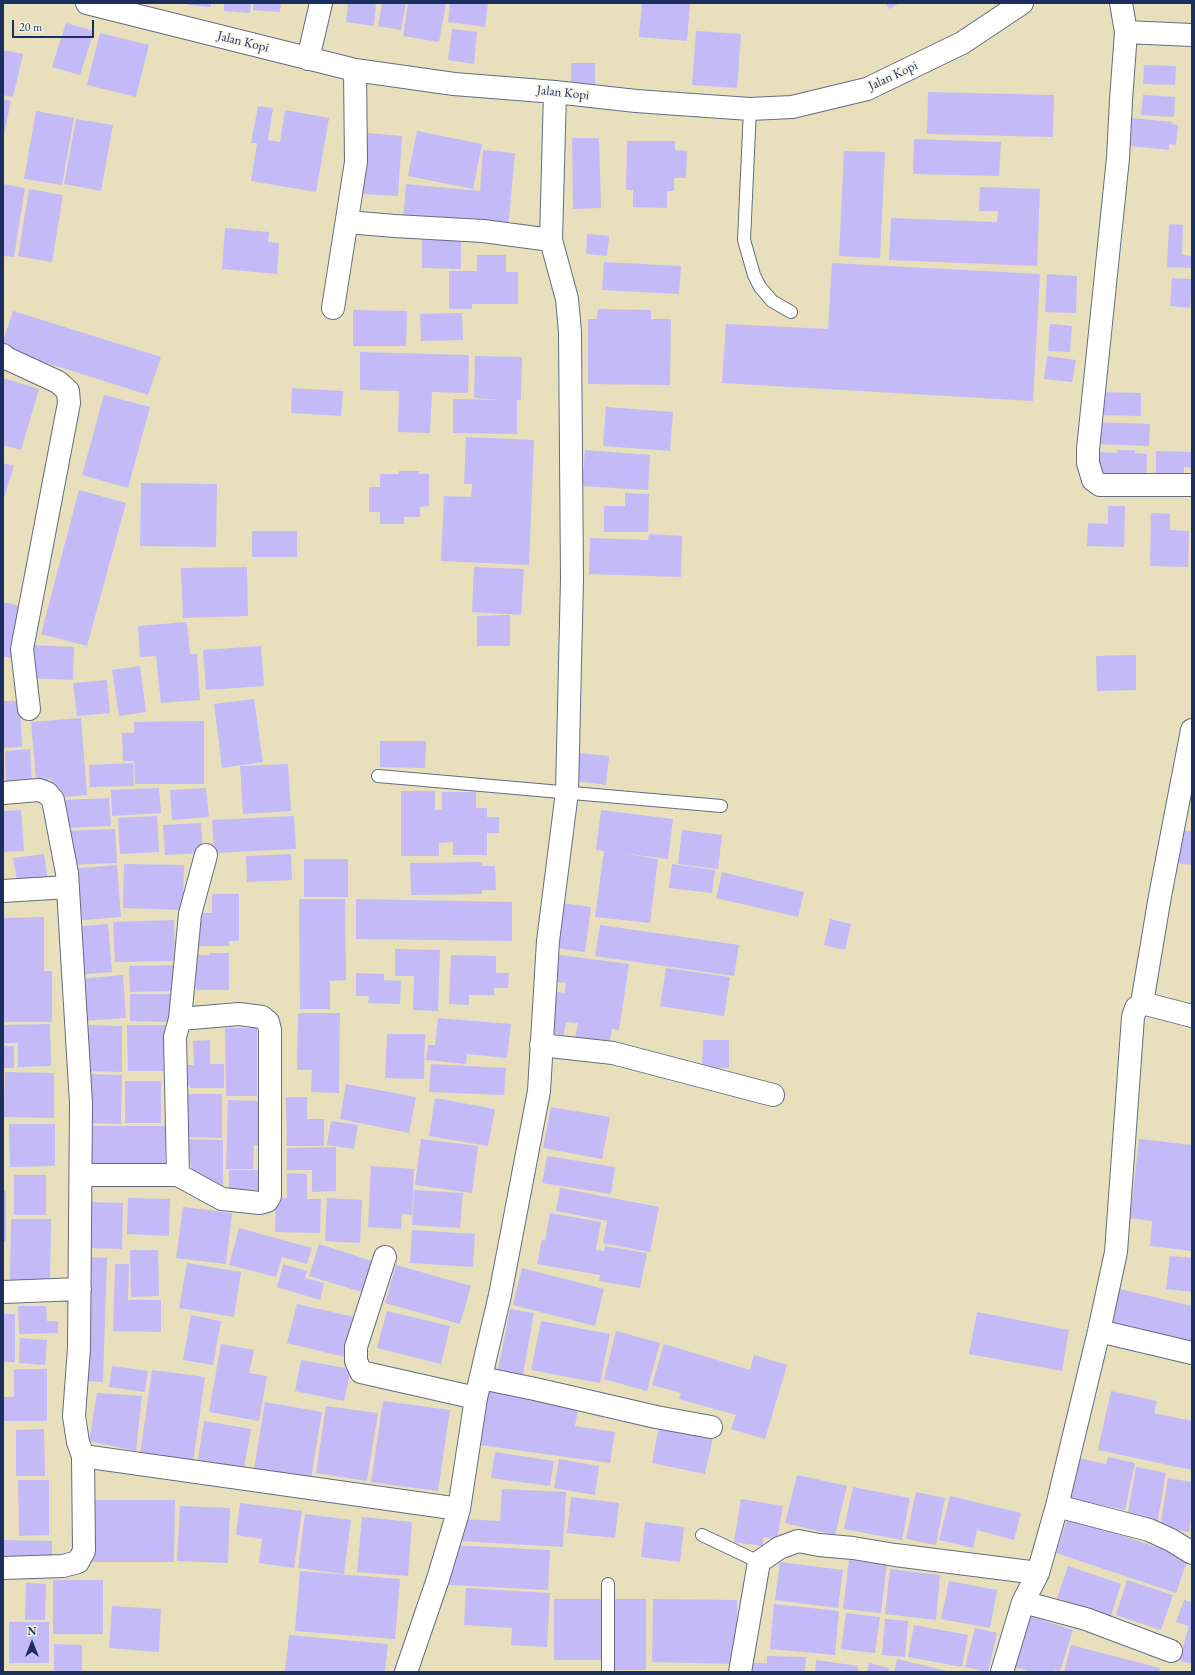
<!DOCTYPE html>
<style>
body{margin:0}
#map{position:relative;width:1195px;height:1675px;overflow:hidden;background:#e8e0bc;font-family:"EB Garamond",serif}
canvas{display:block}
.frame{position:absolute;inset:0;border:4px solid #1b2f5e;pointer-events:none}
.north{position:absolute;left:12px;top:1623px;width:40px;height:40px;-webkit-text-stroke:3px #f7f3e8;paint-order:stroke;rotate:0deg;font-size:11px;font-weight:700;line-height:16px;text-align:center;color:#1b2f5e}
.north::after{content:'';display:block;margin:auto;width:14px;height:18px;background:#1b2f5e;clip-path:polygon(50% 0,100% 100%,50% 72%,0 100%)}
.scale{position:absolute;left:12px;top:20px;width:82px;height:18px;box-sizing:border-box;border:2px solid #1b2f5e;border-top:0;padding-left:5px;font-size:12px;line-height:14px;white-space:nowrap;color:#1b2f5e;-webkit-text-stroke:3px #f7f3e8;paint-order:stroke}
</style>
<div id="map">
<canvas width="1195" height="1675"></canvas>
<div class="frame"></div>
<div class="north">N</div>
<div class="scale">20 m</div>
</div>
<script>
const c = document.querySelector('canvas').getContext('2d');
c.lineJoin = 'round';
function fillPath(path, color) { c.fillStyle = color; c.fill(path, 'evenodd'); }
const shape = rows => new Path2D(rows.map(r => 'M' + r).join(''));
function strokePath(path, color, width, dash) { c.strokeStyle = color; c.lineWidth = width; c.lineCap = dash ? 'butt' : 'round'; c.setLineDash(dash || []); c.stroke(path); }
function label(font, color, halo, rows, align = 'center') {
  c.font = font + ' "EB Garamond",serif'; c.lineWidth = 3; c.setLineDash([]); c.textBaseline = 'middle'; c.strokeStyle = halo; c.fillStyle = color; for (const [text, x, y, turn = 0] of rows) {
    c.save(); c.translate(x, y); c.rotate((+turn || 0) * Math.PI / 180); c.textAlign = isNaN(turn) ? turn : align; if (halo) c.strokeText(text, 0, 0); c.fillText(text, 0, 0); c.restore();
  }
}
fillPath(shape([
 [188,3,211,3,211,7,188,5],
 [224,3,251,3,250,13,224,11],
 [254,3,281,3,280,12,253,10],
 [348,3,376,3,374,26,346,22],
 [382,3,406,3,401,30,378,26],
 [408,3,446,3,439,42,403,36],
 [450,3,488,3,485,27,448,22],
 [642,3,690,3,687,41,639,37],
 [886,3,900,3,889,9],
 [66,23,94,31,80,75,52,67],
 [452,29,477,32,474,64,448,60],
 [696,31,741,34,737,88,692,85],
 [100,33,149,45,136,97,87,85],
 [3,50,23,54,13,97,3,95],
 [571,63,595,63,595,89,571,89],
 [1144,65,1176,66,1175,85,1143,84],
 [928,92,1054,95,1053,137,927,134],
 [1143,95,1175,97,1174,117,1141,115],
 [3,99,11,101,4,134,3,134],
 [258,106,273,108,268,140,280,142,285,110,329,118,316,192,251,181,257,143,251,143],
 [36,111,74,118,62,185,24,179],
 [1123,117,1172,122,1171,124,1178,125,1176,145,1169,144,1169,150,1121,145],
 [76,119,113,125,101,191,64,184],
 [417,131,482,144,473,189,408,176],
 [368,133,402,136,398,196,363,194],
 [572,138,599,138,601,208,573,209],
 [914,139,1001,142,999,176,913,174],
 [627,141,675,141,675,150,687,151,686,178,674,178,674,191,667,191,667,208,633,207,633,190,626,190],
 [483,150,515,153,508,230,403,221,406,184,480,191],
 [844,151,885,152,880,258,839,256],
 [3,184,25,188,14,257,3,256],
 [980,187,1040,189,1037,266,889,260,891,218,997,222,998,211,979,211],
 [29,189,63,195,52,262,18,256],
 [1169,224,1183,225,1182,255,1192,256,1192,268,1167,267],
 [225,228,269,232,268,242,279,243,277,274,222,269],
 [587,234,609,236,607,256,586,254],
 [422,240,461,240,461,269,422,268],
 [477,255,506,255,506,272,518,272,518,304,472,304,472,309,449,309,449,271,477,271],
 [604,262,681,266,679,294,602,290],
 [832,263,1040,274,1033,401,722,383,726,324,828,329],
 [1047,274,1077,276,1076,313,1045,312],
 [1172,278,1192,279,1190,308,1170,306],
 [598,309,651,310,651,319,671,319,670,385,588,384,588,319,597,319],
 [353,310,407,311,406,346,353,346],
 [13,311,161,357,148,395,3,349,3,342],
 [462,313,463,340,421,341,420,314],
 [1050,324,1072,326,1070,352,1048,351],
 [360,352,469,355,468,393,432,392,430,433,398,432,399,391,360,390],
 [475,356,522,357,521,400,517,400,517,434,453,433,453,399,502,400,474,398],
 [1047,356,1076,360,1072,382,1044,379],
 [3,378,39,389,21,450,3,445],
 [292,388,343,391,341,416,291,413],
 [1096,392,1141,393,1141,416,1095,415],
 [104,395,150,407,128,488,82,475],
 [606,407,673,412,670,451,603,446],
 [1096,422,1150,424,1149,446,1095,444],
 [466,437,534,440,529,565,441,561,444,496,471,497,472,484,464,484],
 [585,450,650,455,648,490,582,486],
 [1117,450,1135,450,1135,453,1147,454,1146,484,1096,482,1097,452,1117,453],
 [1156,451,1192,452,1192,467,1184,467,1184,475,1156,474],
 [3,463,14,466,3,501],
 [399,471,419,471,419,474,429,474,429,506,420,507,420,517,404,517,404,524,380,524,380,512,369,512,369,487,380,487,380,474,399,474],
 [141,483,217,484,216,547,140,546],
 [79,490,126,503,87,646,41,634],
 [625,493,649,494,648,532,604,532,604,506,625,506],
 [1108,506,1125,506,1124,547,1087,546,1088,523,1108,524],
 [1151,513,1170,514,1170,530,1189,531,1188,567,1150,566],
 [252,531,297,531,297,557,252,557],
 [649,534,682,536,681,577,589,574,590,538,648,540],
 [247,567,248,616,183,618,181,568],
 [474,567,524,569,521,615,472,612],
 [3,602,28,608,14,659,3,656],
 [510,615,510,646,477,646,477,616],
 [187,622,190,654,197,654,200,700,161,703,156,656,140,657,138,626],
 [29,645,74,647,73,680,27,678],
 [261,646,264,686,206,690,203,650],
 [1136,655,1136,690,1097,691,1096,656],
 [140,666,146,712,119,716,112,670],
 [107,680,110,713,77,716,73,683],
 [254,699,263,762,222,768,214,704],
 [3,701,20,701,22,747,3,748],
 [81,718,87,795,53,798,51,779,36,781,31,722],
 [204,721,204,784,135,784,134,761,123,761,122,733,134,733,134,722],
 [380,741,426,741,425,768,380,767],
 [30,749,32,783,6,785,5,751],
 [579,753,609,756,606,785,575,781],
 [133,763,134,786,90,787,89,765],
 [288,764,291,811,243,814,240,766],
 [159,788,161,813,112,816,111,790],
 [206,788,209,817,172,820,170,790],
 [401,791,435,791,435,810,442,810,442,792,476,792,476,808,487,808,487,817,499,817,499,833,487,833,487,855,453,855,453,842,439,843,439,856,401,856],
 [109,798,111,826,63,828,62,800],
 [21,810,24,851,3,852,3,811],
 [601,810,673,819,668,859,620,853,658,859,650,923,595,917,604,851,596,850],
 [157,816,159,852,120,854,118,818],
 [294,816,296,849,214,853,212,820],
 [201,823,203,853,165,855,163,825],
 [115,829,117,863,68,865,67,831],
 [682,830,722,835,718,869,678,864],
 [1182,830,1192,832,1192,865,1176,863],
 [44,854,48,881,18,886,13,858],
 [291,854,292,880,247,882,246,856],
 [304,859,348,859,348,897,304,897],
 [482,862,482,866,495,866,496,890,482,890,482,894,411,895,410,863],
 [124,864,184,865,183,910,123,908],
 [672,864,715,870,712,893,669,888],
 [117,865,121,917,73,921,69,869],
 [722,872,804,892,798,917,716,898],
 [212,894,239,894,239,941,229,941,229,946,196,946,197,913,212,913],
 [299,899,345,899,346,980,330,981,330,1009,300,1009],
 [356,899,512,902,512,941,356,939],
 [562,903,591,907,585,952,556,948],
 [44,917,44,971,52,971,52,1022,3,1022,3,918],
 [830,919,851,924,845,950,824,945],
 [174,920,175,961,115,962,113,922],
 [108,924,112,972,75,975,72,927],
 [600,925,739,945,734,976,595,956],
 [395,949,440,950,438,1011,413,1010,414,976,395,976],
 [209,953,229,953,229,990,196,990,196,955,209,955],
 [553,954,629,964,619,1030,612,1029,609,1044,575,1039,578,1023,566,1022,564,1035,544,1032,550,991,565,993,566,983,549,981],
 [451,955,496,956,496,973,509,973,508,988,494,988,494,995,469,995,469,1005,449,1004],
 [175,965,175,991,130,992,129,966],
 [666,968,730,977,724,1016,660,1006],
 [356,973,384,974,384,980,401,981,400,1004,368,1003,369,996,356,996],
 [123,975,126,1018,82,1021,78,979],
 [130,994,174,994,174,1022,130,1021],
 [298,1013,340,1013,339,1093,311,1092,312,1070,297,1070],
 [438,1018,511,1024,507,1058,467,1054,466,1064,426,1060,428,1045,435,1045],
 [50,1024,51,1066,18,1067,18,1043,3,1043,3,1025],
 [82,1025,122,1026,122,1072,82,1071],
 [127,1025,168,1025,168,1071,128,1071],
 [225,1028,257,1028,257,1096,226,1096],
 [387,1034,425,1034,424,1079,385,1078],
 [210,1040,210,1064,224,1064,224,1088,190,1088,190,1085,178,1085,178,1065,194,1065,193,1041],
 [703,1040,729,1040,729,1068,702,1068],
 [3,1046,14,1046,14,1068,3,1068],
 [431,1064,506,1068,504,1095,429,1092],
 [5,1072,54,1073,54,1118,4,1117],
 [88,1074,122,1075,121,1124,87,1123],
 [125,1081,161,1081,161,1123,125,1123],
 [346,1084,416,1097,409,1133,340,1119],
 [188,1094,222,1094,222,1138,180,1137,180,1100,188,1100],
 [286,1097,307,1097,307,1119,324,1119,324,1146,287,1146],
 [435,1098,495,1109,488,1146,429,1136],
 [228,1100,260,1101,259,1145,254,1145,253,1169,226,1169],
 [551,1107,610,1117,602,1159,543,1148],
 [331,1121,358,1125,354,1149,327,1145],
 [9,1124,55,1124,55,1166,10,1167],
 [89,1126,165,1126,165,1168,89,1168],
 [187,1139,223,1140,223,1185,193,1180],
 [421,1139,478,1146,472,1193,415,1185],
 [1139,1139,1192,1145,1192,1251,1150,1246,1152,1221,1130,1218],
 [336,1147,336,1191,312,1192,312,1170,287,1170,287,1148],
 [547,1156,615,1167,611,1194,542,1183],
 [371,1166,414,1169,412,1215,402,1214,401,1229,368,1227],
 [229,1170,258,1170,258,1190,229,1190],
 [287,1173,307,1174,307,1199,321,1199,320,1233,275,1232,276,1198,287,1198],
 [14,1175,46,1175,46,1215,14,1215],
 [560,1188,659,1207,650,1252,603,1243,607,1221,556,1211],
 [414,1190,463,1193,460,1228,412,1225],
 [3,1191,6,1191,6,1241,3,1241],
 [128,1198,170,1199,169,1236,127,1234],
 [327,1198,362,1200,360,1243,325,1241],
 [87,1202,123,1203,122,1249,86,1248],
 [183,1207,232,1213,226,1264,176,1258],
 [550,1213,601,1222,596,1250,604,1251,605,1246,647,1253,640,1288,599,1281,600,1275,537,1264,542,1240,545,1241],
 [11,1219,51,1219,50,1281,10,1280],
 [239,1228,312,1248,307,1264,282,1257,276,1277,229,1265],
 [412,1230,475,1234,473,1267,410,1263],
 [319,1244,378,1263,368,1294,309,1276],
 [130,1250,158,1250,159,1296,131,1297],
 [1170,1256,1192,1258,1192,1292,1166,1289],
 [86,1257,107,1258,103,1382,85,1381],
 [187,1263,241,1272,234,1317,179,1308],
 [115,1264,129,1264,128,1300,161,1300,161,1332,113,1331],
 [283,1264,307,1271,305,1278,324,1283,320,1300,277,1287],
 [396,1265,471,1286,460,1324,385,1303],
 [522,1268,604,1289,595,1326,513,1305],
 [1115,1288,1192,1306,1192,1347,1109,1329],
 [297,1304,354,1317,345,1357,287,1343],
 [18,1306,46,1306,47,1321,58,1321,58,1333,19,1334],
 [510,1309,534,1313,523,1375,498,1370],
 [387,1311,450,1326,441,1364,377,1348],
 [977,1312,1069,1330,1062,1371,969,1354],
 [3,1314,15,1314,15,1362,3,1362],
 [191,1315,221,1321,213,1365,183,1360],
 [541,1321,610,1334,600,1383,531,1370],
 [616,1331,660,1343,647,1391,604,1379],
 [20,1338,47,1340,45,1365,19,1363],
 [221,1344,254,1350,249,1373,267,1376,259,1421,209,1412],
 [664,1344,750,1370,754,1355,787,1365,765,1439,731,1429,736,1415,679,1399,681,1393,652,1385],
 [301,1360,351,1369,344,1401,295,1391],
 [112,1366,148,1371,145,1392,109,1387],
 [14,1369,47,1369,47,1421,3,1421,3,1397,14,1397],
 [152,1370,205,1377,193,1462,140,1455],
 [488,1390,579,1403,575,1426,615,1432,610,1463,480,1445],
 [1111,1391,1157,1401,1154,1413,1192,1421,1192,1470,1098,1450],
 [97,1393,142,1396,136,1451,89,1441],
 [383,1401,450,1410,438,1491,371,1482],
 [265,1402,322,1412,311,1478,254,1469],
 [326,1406,378,1413,367,1481,316,1473],
 [204,1421,251,1429,243,1473,197,1465],
 [660,1421,714,1432,705,1474,652,1463],
 [44,1429,45,1476,16,1476,16,1430],
 [495,1452,554,1461,550,1486,491,1478],
 [1072,1457,1106,1464,1108,1457,1135,1463,1125,1510,1063,1497],
 [559,1459,599,1466,595,1495,554,1488],
 [1136,1467,1166,1473,1157,1524,1127,1518],
 [797,1475,847,1486,835,1535,785,1523],
 [1168,1478,1192,1482,1192,1509,1189,1532,1160,1527],
 [18,1480,49,1480,49,1535,19,1536],
 [853,1487,910,1498,902,1540,844,1529],
 [502,1489,566,1492,563,1547,460,1541,461,1519,500,1521],
 [916,1492,945,1498,936,1545,906,1539],
 [950,1496,1021,1513,1014,1540,977,1530,973,1548,939,1540],
 [571,1497,619,1503,615,1538,567,1533],
 [741,1499,783,1506,777,1540,764,1537,762,1546,734,1542],
 [88,1500,175,1500,174,1562,88,1562],
 [240,1503,302,1511,294,1568,259,1563,262,1539,236,1535],
 [180,1506,230,1508,228,1563,177,1561],
 [305,1514,351,1520,344,1574,298,1568],
 [362,1517,412,1522,408,1576,357,1572],
 [1068,1517,1188,1558,1176,1593,1056,1553],
 [645,1522,684,1527,680,1562,641,1557],
 [3,1540,52,1541,52,1562,3,1561],
 [450,1545,550,1550,548,1590,448,1585],
 [849,1560,887,1564,881,1613,843,1609],
 [780,1562,843,1570,838,1608,775,1600],
 [1068,1566,1121,1584,1111,1616,1057,1598],
 [890,1569,940,1575,936,1620,885,1614],
 [300,1571,400,1579,395,1639,295,1631],
 [53,1580,103,1580,103,1634,53,1634],
 [1127,1580,1173,1595,1161,1630,1116,1615],
 [949,1581,997,1590,990,1628,941,1619],
 [26,1583,46,1584,45,1620,25,1620],
 [466,1588,550,1593,547,1647,511,1645,512,1628,464,1625],
 [554,1599,602,1599,602,1660,554,1660],
 [615,1599,646,1599,646,1670,615,1670],
 [653,1599,737,1600,736,1664,652,1662],
 [1184,1600,1192,1602,1192,1664,1179,1660,1189,1626,1176,1622],
 [774,1604,839,1611,835,1655,770,1649],
 [112,1606,161,1609,159,1652,109,1648],
 [846,1613,880,1617,875,1653,841,1649],
 [1029,1616,1073,1630,1060,1671,1054,1670,1054,1672,1032,1672,1011,1666],
 [885,1619,908,1621,905,1657,882,1655],
 [9,1622,49,1622,49,1663,9,1663],
 [914,1625,968,1635,962,1667,908,1657],
 [975,1628,997,1633,988,1672,965,1667],
 [289,1635,388,1644,385,1672,285,1672],
 [54,1644,82,1645,82,1672,54,1672],
 [1071,1645,1160,1668,1159,1672,1064,1672],
 [767,1656,806,1657,805,1672,752,1672,752,1663,767,1663],
 [897,1659,947,1671,947,1672,894,1672],
 [816,1660,858,1666,858,1672,815,1672],
 [869,1663,889,1668,888,1672,867,1672]
]), '#c3baf7');
const service = shape([
 [750,109,744,240,754,275,760,287,772,301,791,312],
 [378,776,721,806],
 [702,1535,759,1562],
 [608,1584,608,1672]
]);
const minor = shape([
 [87,3,355,70,454,84,555,92,636,101,750,109,792,107,867,89,962,43,1022,3],
 [1121,3,1126,32,1121,100,1118,158,1088,449,1088,463,1093,480,1100,485,1192,485],
 [1126,32,1192,35],
 [308,59,321,3],
 [347,222,395,226,483,231,551,240],
 [333,308,356,162,355,70],
 [3,355,6,358,58,382,68,391,69,403,22,649,29,709],
 [3,793,39,790,47,793,53,800,67,873,81,1103,79,1348,74,1416,78,1442,83,1456,84,1551,78,1562,63,1566,3,1568],
 [3,891,68,887],
 [1142,1003,1192,1016],
 [541,1045,613,1053,773,1095],
 [81,1175,178,1175,222,1199,260,1203,267,1201,270,1196,270,1030,268,1022,262,1017,239,1014,180,1019],
 [178,1175,175,1037,180,1019,190,914,206,855],
 [385,1257,356,1347,356,1361,361,1372,476,1398],
 [3,1292,80,1289],
 [1099,1331,1192,1353],
 [481,1378,535,1389,656,1417,711,1427],
 [83,1456,459,1509],
 [1057,1506,1149,1530,1171,1540,1192,1553],
 [1023,1602,1086,1619,1171,1651],
 [406,1672,438,1579,459,1509,476,1398,500,1295,539,1091,548,941,567,792,572,579,570,332,567,299,551,240,555,92],
 [740,1672,759,1562,779,1548,798,1541,819,1545,853,1548,895,1555,1038,1573],
 [1002,1672,1023,1602,1038,1573,1057,1506,1099,1331,1116,1252,1133,1017,1136,1008,1142,1003,1160,896,1192,730]
]);
strokePath(service, '#636d7f', 14);
strokePath(minor, '#636d7f', 24);
strokePath(service, '#fff', 12);
strokePath(minor, '#fff', 22);
label('13px', '#1b2f5e', '#f7f3e8', [
 ["Jalan Kopi",243,42,14],
 ["Jalan Kopi",893,76,-25],
 ["Jalan Kopi",563,93,6]
]);
</script>
